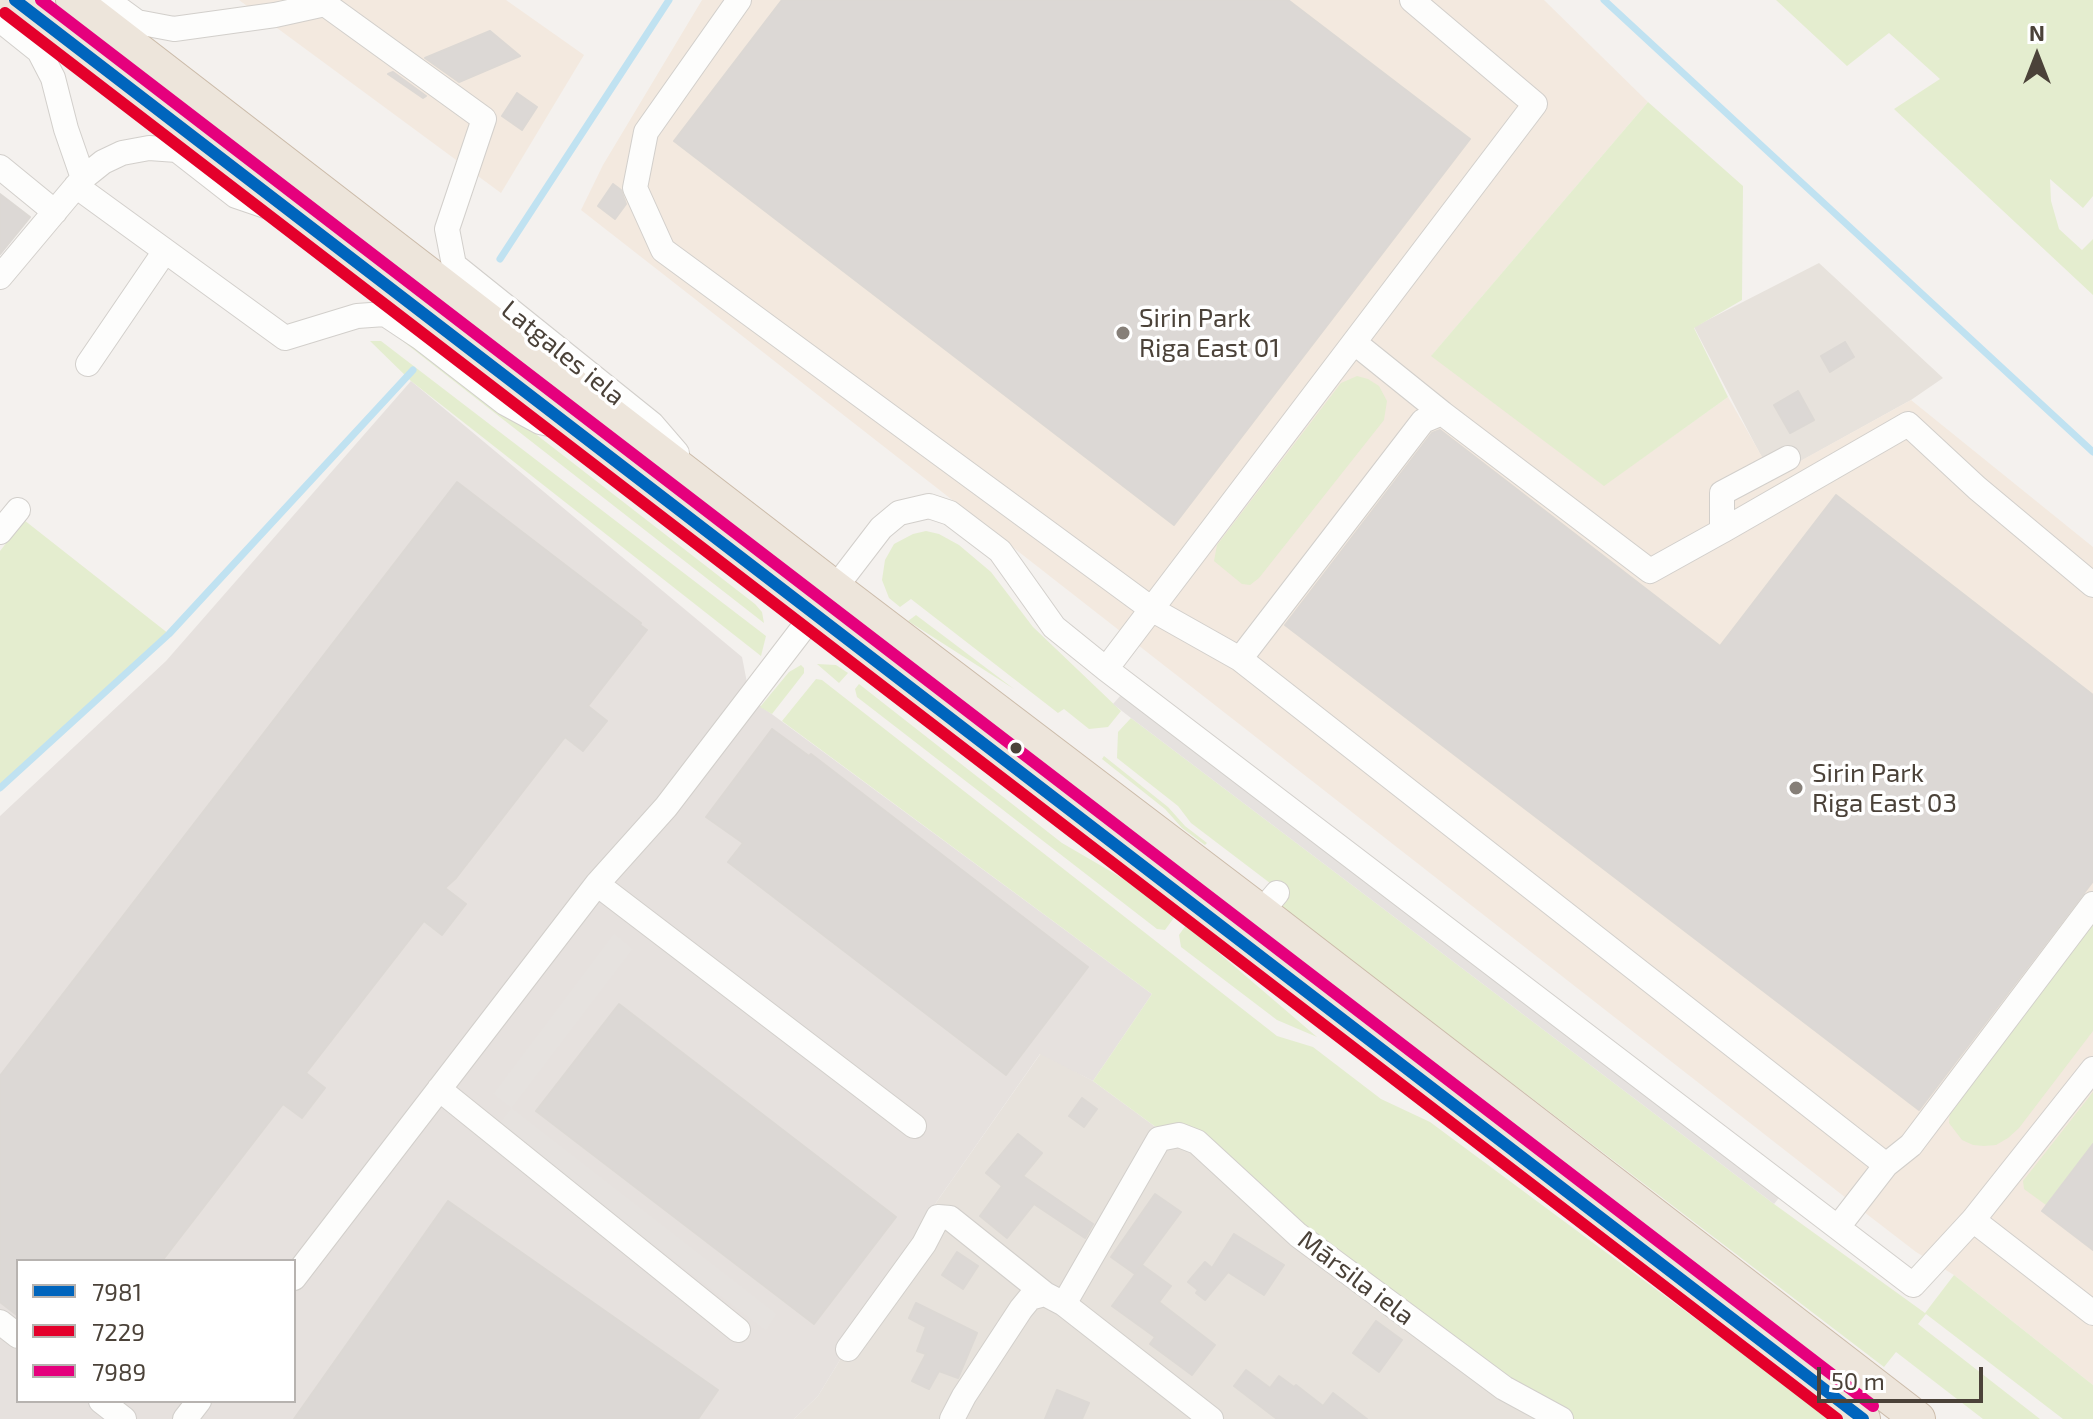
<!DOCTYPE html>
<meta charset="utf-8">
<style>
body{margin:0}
#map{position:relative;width:2093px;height:1419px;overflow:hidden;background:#f4f1ee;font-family:"Exo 2",sans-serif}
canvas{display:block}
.legend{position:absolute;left:16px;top:1259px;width:280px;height:144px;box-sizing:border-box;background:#fff;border:2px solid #b7b3b0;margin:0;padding:10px 14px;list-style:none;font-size:24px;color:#4b4239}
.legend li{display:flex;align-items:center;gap:16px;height:40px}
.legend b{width:40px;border:2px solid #b7b3b0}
.north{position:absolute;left:1997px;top:16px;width:80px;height:80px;-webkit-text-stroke:6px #fff;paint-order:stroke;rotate:0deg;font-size:22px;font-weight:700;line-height:32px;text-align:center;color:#4b4239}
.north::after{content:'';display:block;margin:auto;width:28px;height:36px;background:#4b4239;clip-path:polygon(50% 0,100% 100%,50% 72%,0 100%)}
.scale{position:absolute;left:1817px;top:1367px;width:166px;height:36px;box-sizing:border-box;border:4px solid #4b4239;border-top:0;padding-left:10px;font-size:24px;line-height:28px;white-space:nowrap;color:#4b4239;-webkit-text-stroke:6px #fff;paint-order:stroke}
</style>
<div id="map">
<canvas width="2093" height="1419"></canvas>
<ul class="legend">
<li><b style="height:10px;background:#0065bd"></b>7981</li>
<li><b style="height:10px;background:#e4002b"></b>7229</li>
<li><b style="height:10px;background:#e5007d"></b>7989</li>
</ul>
<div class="north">N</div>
<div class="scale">50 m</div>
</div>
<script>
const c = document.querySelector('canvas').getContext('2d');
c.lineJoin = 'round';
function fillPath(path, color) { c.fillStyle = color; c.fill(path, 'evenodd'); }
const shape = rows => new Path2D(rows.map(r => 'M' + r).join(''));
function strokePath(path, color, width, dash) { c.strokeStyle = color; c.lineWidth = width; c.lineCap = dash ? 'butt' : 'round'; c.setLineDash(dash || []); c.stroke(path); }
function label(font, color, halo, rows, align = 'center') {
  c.font = font + ' "Exo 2",sans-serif'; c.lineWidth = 7; c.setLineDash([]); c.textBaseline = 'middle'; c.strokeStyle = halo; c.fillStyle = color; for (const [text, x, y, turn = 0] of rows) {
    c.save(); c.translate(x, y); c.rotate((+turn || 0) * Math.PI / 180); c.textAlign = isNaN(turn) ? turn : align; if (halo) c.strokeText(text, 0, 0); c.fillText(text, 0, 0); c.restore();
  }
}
fillPath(shape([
 [1819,263,1943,378,1911,400,1772,477,1694,327],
 [1041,1053,1093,1081,1553,1419,794,1419,818,1396,933,1207]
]), '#e7e2dc');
fillPath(shape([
 [239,0,506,0,584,55,501,193],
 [702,0,1544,0,1648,102,1432,355,1604,485,1728,397,1773,476,1911,400,2093,547,2093,1385,1954,1275,1916,1252,1855,1205,581,210,603,165]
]), '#f3e9df');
fillPath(shape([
 [411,381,742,657,750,698,1152,994,1093,1081,1040,1054,933,1207,818,1396,794,1419,0,1419,0,816,166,661],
 [18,1261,294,1261,294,1401,18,1401]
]), '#e6e1de');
fillPath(shape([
 [1776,0,2093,0,2093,196,2083,208,2050,179,2051,201,2059,229,2082,250,2093,239,2093,295,1894,109,1940,79,1889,33,1847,66],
 [1648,102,1743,186,1742,300,1694,328,1728,397,1604,486,1431,356],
 [400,339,413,339,755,604,762,612,764,623],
 [370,341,381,341,766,636,761,656,411,381],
 [1357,376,1368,379,1379,386,1387,401,1384,420,1259,578,1250,585,1242,584,1214,561,1217,545,1341,383],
 [24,520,169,634,0,788,0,551],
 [926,531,939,534,959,545,991,572,1033,627,1121,711,1108,727,1089,729,1064,709,1058,713,911,599,900,607,889,598,882,580,885,560,894,544,913,534],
 [916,615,1014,689,908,621],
 [817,664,836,665,848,673,839,683],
 [801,665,804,668,804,673,772,714,760,707,789,672],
 [816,679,822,680,1277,1036,1313,1047,1381,1099,1430,1122,1831,1419,1554,1419,1093,1081,1152,994,782,721],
 [859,684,1062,843,1141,889,1176,915,1165,930,1157,929,857,697,855,689],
 [1131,718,1774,1204,1925,1313,1954,1275,2093,1385,2093,1419,2063,1419,1926,1314,1918,1324,2040,1419,1983,1419,1896,1352,1884,1367,1280,906,1287,896,1191,823,1178,806,1117,758,1118,732],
 [1104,756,1168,807,1185,826,1207,843,1205,845,1182,828,1165,809,1102,759],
 [2093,924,2093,1031,2019,1128,2008,1138,1996,1145,1984,1146,1973,1145,1962,1140,1949,1123,1950,1110],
 [1186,925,1317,1037,1277,1020,1181,947,1179,935],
 [2093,1092,2093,1144,2046,1205,2024,1189,2023,1181]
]), '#e4edcf');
fillPath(shape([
 [1121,695,1133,705,1783,1193,1774,1204,1131,718,1113,704],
 [614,933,633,949,512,1108,777,1314,766,1331,497,1126,511,1108,493,1094]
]), '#e6e2df');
strokePath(shape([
 [1604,0,2093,452],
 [500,259,669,0],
 [0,788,169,634,413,370]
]), '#c0e2f1', 7);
const building = shape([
 [782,0,1288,0,1470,139,1174,525,674,141,782,0],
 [490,31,520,56,459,82,425,58,490,31],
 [393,72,426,96,423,98,388,74,393,72],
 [517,93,537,107,522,130,502,116,517,93],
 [613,184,621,190,626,204,615,219,598,206,613,184],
 [0,194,30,217,0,254,0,194],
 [1845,342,1854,357,1830,372,1821,356,1845,342],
 [1798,391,1814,420,1790,433,1774,405,1798,391],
 [1440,430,1720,646,1836,495,2093,695,2093,881,1919,1110,1285,625,1432,433,1440,430],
 [457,482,641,623,640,625,647,630,588,706,607,721,583,751,565,737,456,878,445,888,466,904,442,935,424,921,306,1073,325,1088,302,1118,283,1104,162,1261,18,1261,18,1316,0,1302,0,1076,457,482],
 [772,729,809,756,811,754,1088,967,1006,1075,728,862,743,843,706,817,772,729],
 [619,1004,896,1217,814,1324,536,1111,619,1004],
 [1082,1098,1097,1109,1084,1127,1069,1116,1082,1098],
 [1018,1134,1042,1153,1023,1176,1093,1224,1085,1238,1034,1204,1007,1238,980,1216,1002,1186,986,1173,1018,1134],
 [2093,1144,2093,1250,2042,1211,2093,1144],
 [1155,1194,1181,1212,1135,1274,1111,1257,1155,1194],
 [448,1201,718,1390,698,1419,294,1419,448,1201],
 [1234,1234,1284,1265,1264,1295,1228,1272,1205,1300,1196,1293,1198,1290,1188,1282,1205,1262,1212,1268,1234,1234],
 [957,1252,978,1266,963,1289,942,1275,957,1252],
 [1142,1265,1171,1286,1159,1302,1215,1345,1192,1375,1150,1344,1155,1337,1112,1306,1142,1265],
 [916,1303,977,1333,958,1378,939,1371,929,1389,912,1381,926,1354,917,1351,926,1327,909,1318,916,1303],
 [1376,1321,1402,1340,1379,1372,1353,1353,1376,1321],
 [1246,1370,1270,1388,1279,1376,1294,1387,1296,1385,1323,1406,1333,1393,1367,1419,1277,1419,1234,1386,1246,1370],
 [1057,1390,1089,1403,1082,1419,1045,1419,1057,1390]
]);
fillPath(building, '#dcd8d5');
strokePath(building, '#dcd8d4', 2);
const minor = shape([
 [107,0,137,22,174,29,275,15,325,4,484,119,447,229,454,265,652,424,677,453],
 [739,0,646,132,635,188,663,250,1153,610,1240,659],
 [0,20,39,51,53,78,66,129,83,178],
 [0,167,55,212],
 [76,186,285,338,357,316,385,314,421,338,505,403,540,422,559,426],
 [0,277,83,178,103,162,122,153,149,148,177,150,236,196,277,210],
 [1355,343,1442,413],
 [88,364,165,251],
 [1788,458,1722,493,1722,531,1650,571,1442,413,1423,421,1240,659,1886,1165],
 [1722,531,1908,424,1977,488,2093,585],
 [0,532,18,510],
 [835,588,881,528,899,513,929,506,950,513,1000,551,1054,627,1106,669,1913,1285,1973,1220,2093,1069],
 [1106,669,1535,104,1412,0],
 [597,884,914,1126],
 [1261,912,1277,893],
 [439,1089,738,1330],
 [1973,1220,2093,1313],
 [1838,1227,1886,1165,1911,1145,2093,904],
 [294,1278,597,884,666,807,813,615],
 [1064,1304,1159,1139,1179,1135,1197,1142,1298,1235,1504,1388,1561,1419],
 [0,1322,18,1336],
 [848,1349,924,1244,938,1217,950,1218,1045,1294],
 [101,1401,124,1419],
 [185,1419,199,1401],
 [952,1419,964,1396,1021,1309,1030,1298,1045,1294,1064,1304,1211,1419]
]);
const highway = shape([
 [15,0,1863,1419],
 [73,0,835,588,1261,912,1918,1419]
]);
strokePath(minor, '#d2cfcb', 26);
strokePath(highway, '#cbbba9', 36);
strokePath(minor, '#fdfdfc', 24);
strokePath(highway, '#ede5db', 34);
strokePath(shape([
 [15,0,1863,1419]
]), '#0065bd', 12);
strokePath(shape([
 [5,13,1837,1419]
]), '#e4002b', 12);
strokePath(shape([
 [41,0,1873,1406]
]), '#e5007d', 12);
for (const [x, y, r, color] of [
 [1123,333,8,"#867f78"],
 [1016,748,7,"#4b4239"],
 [1796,788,8,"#867f78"]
]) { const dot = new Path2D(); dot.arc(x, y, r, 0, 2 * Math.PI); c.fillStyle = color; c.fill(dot); strokePath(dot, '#fff', 3); }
label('26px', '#4b4239', '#fff', [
 ["Sirin Park",1139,318],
 ["Riga East 01",1139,348],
 ["Sirin Park",1812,773],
 ["Riga East 03",1812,803]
], 'left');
label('26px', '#4b4239', '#fff', [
 ["Latgales iela",563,353,39],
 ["Mārsila iela",1356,1278,37]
]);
</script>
